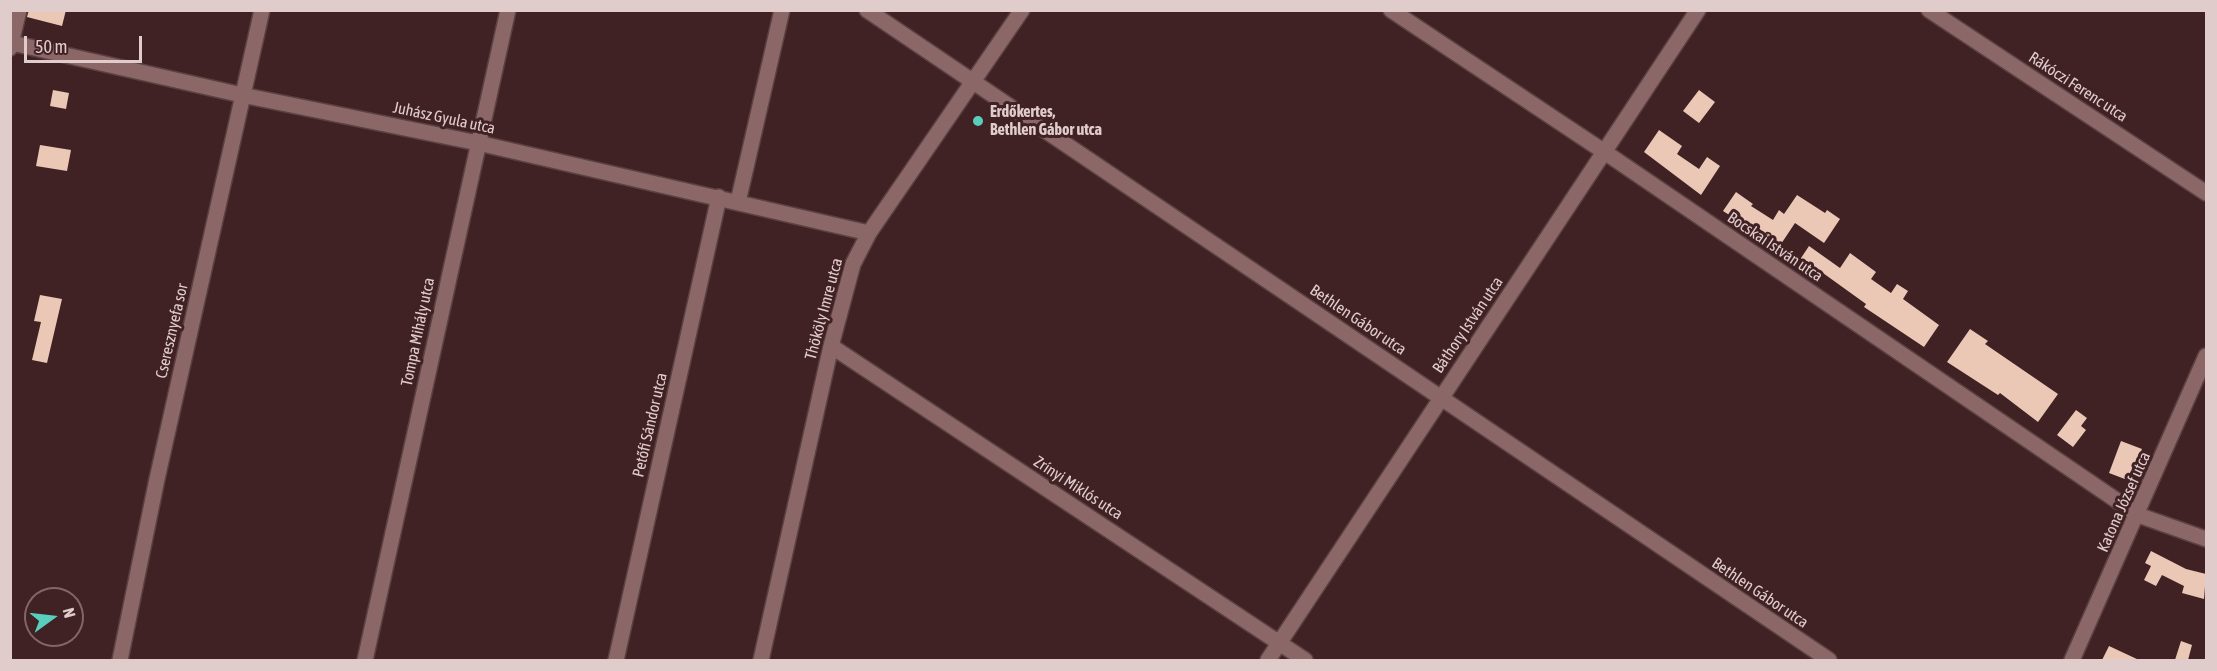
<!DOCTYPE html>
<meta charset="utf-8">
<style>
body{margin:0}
#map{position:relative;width:2217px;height:671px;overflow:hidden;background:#412224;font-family:"Asap Condensed",sans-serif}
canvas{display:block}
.frame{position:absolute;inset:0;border:12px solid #e1cccc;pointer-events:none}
.north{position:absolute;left:24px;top:587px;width:60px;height:60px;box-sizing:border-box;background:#412224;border:2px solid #816667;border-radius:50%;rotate:75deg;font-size:16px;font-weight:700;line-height:24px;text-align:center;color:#e1cccc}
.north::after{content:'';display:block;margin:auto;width:21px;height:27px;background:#5acebd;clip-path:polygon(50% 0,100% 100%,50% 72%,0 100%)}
.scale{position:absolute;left:24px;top:36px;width:118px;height:27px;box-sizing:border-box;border:3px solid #e1cccc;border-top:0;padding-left:8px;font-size:18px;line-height:21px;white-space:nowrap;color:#e1cccc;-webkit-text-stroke:4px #412224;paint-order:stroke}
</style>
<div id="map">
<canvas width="2217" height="671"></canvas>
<div class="frame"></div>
<div class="north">N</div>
<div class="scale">50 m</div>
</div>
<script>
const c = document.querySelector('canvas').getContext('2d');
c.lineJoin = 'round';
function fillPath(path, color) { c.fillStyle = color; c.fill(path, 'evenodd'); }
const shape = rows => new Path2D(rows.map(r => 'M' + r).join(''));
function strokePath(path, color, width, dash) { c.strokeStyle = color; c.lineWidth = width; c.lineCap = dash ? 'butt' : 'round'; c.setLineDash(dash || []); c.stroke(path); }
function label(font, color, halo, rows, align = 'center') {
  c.font = font + ' "Asap Condensed",sans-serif'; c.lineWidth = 6; c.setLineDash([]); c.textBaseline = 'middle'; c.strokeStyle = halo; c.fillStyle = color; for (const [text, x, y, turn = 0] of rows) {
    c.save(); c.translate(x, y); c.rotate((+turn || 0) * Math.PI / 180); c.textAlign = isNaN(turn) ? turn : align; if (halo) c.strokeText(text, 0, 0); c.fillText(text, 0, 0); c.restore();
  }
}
fillPath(shape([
 [29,10,66,10,62,26,27,17],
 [53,90,69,93,66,109,50,106],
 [1699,90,1715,102,1699,123,1683,111],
 [1659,130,1682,146,1677,154,1699,169,1707,157,1720,166,1701,195,1644,152],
 [40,145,71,150,67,171,36,166],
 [1736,192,1753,204,1751,206,1773,220,1779,210,1784,214,1797,195,1825,213,1827,210,1840,219,1824,243,1795,223,1779,247,1723,211],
 [1809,246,1840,268,1850,253,1876,272,1871,279,1891,293,1897,284,1908,291,1903,299,1939,325,1924,347,1864,307,1866,304,1816,268,1814,271,1799,261],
 [40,295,62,299,47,363,32,360,41,322,34,321],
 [1970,329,1988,341,1985,344,2058,394,2038,422,2000,393,1998,395,1947,362],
 [2076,410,2087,418,2081,426,2086,430,2073,447,2057,435],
 [2121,441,2142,449,2130,481,2109,473],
 [2151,551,2186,569,2206,574,2204,599,2182,593,2184,586,2162,575,2156,586,2144,580,2151,566,2145,563],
 [2181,641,2192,645,2188,660,2175,660],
 [2109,646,2139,660,2102,660]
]), '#ebc7b5');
const minor = shape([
 [867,10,1829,660],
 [1391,10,1606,153,2138,515,2206,539],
 [1929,10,2206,193],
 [12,43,242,95,478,143,869,233],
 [10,48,19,10],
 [738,202,782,10],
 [831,346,1305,660],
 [120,660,157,479,262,10],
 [365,660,508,10],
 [616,660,719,197],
 [761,660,831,346,853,264,869,233,1022,10],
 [1268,660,1698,10],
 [2072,660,2206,356]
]);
strokePath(minor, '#5b4142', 18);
strokePath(minor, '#8c6768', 15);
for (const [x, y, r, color] of [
 [978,121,6,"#5acebd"]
]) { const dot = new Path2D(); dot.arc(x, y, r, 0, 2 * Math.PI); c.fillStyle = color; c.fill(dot); strokePath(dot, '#412224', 2); }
label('16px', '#e1cccc', '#412224', [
 ["Rákóczi Ferenc utca",2078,87,33],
 ["Juhász Gyula utca",444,118,12],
 ["Bocskai István utca",1775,247,34],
 ["Thököly Imre utca",824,309,-75],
 ["Bethlen Gábor utca",1358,320,34],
 ["Báthory István utca",1468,325,-56],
 ["Cseresznyefa sor",172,331,-77],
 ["Tompa Mihály utca",418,332,-78],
 ["Petőfi Sándor utca",650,425,-77],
 ["Zrínyi Miklós utca",1078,488,33],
 ["Katona József utca",2124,502,-66],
 ["Bethlen Gábor utca",1760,593,34]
]);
label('bold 16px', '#e1cccc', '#412224', [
 ["Erdőkertes,",990,112],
 ["Bethlen Gábor utca",990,130]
], 'left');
</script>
